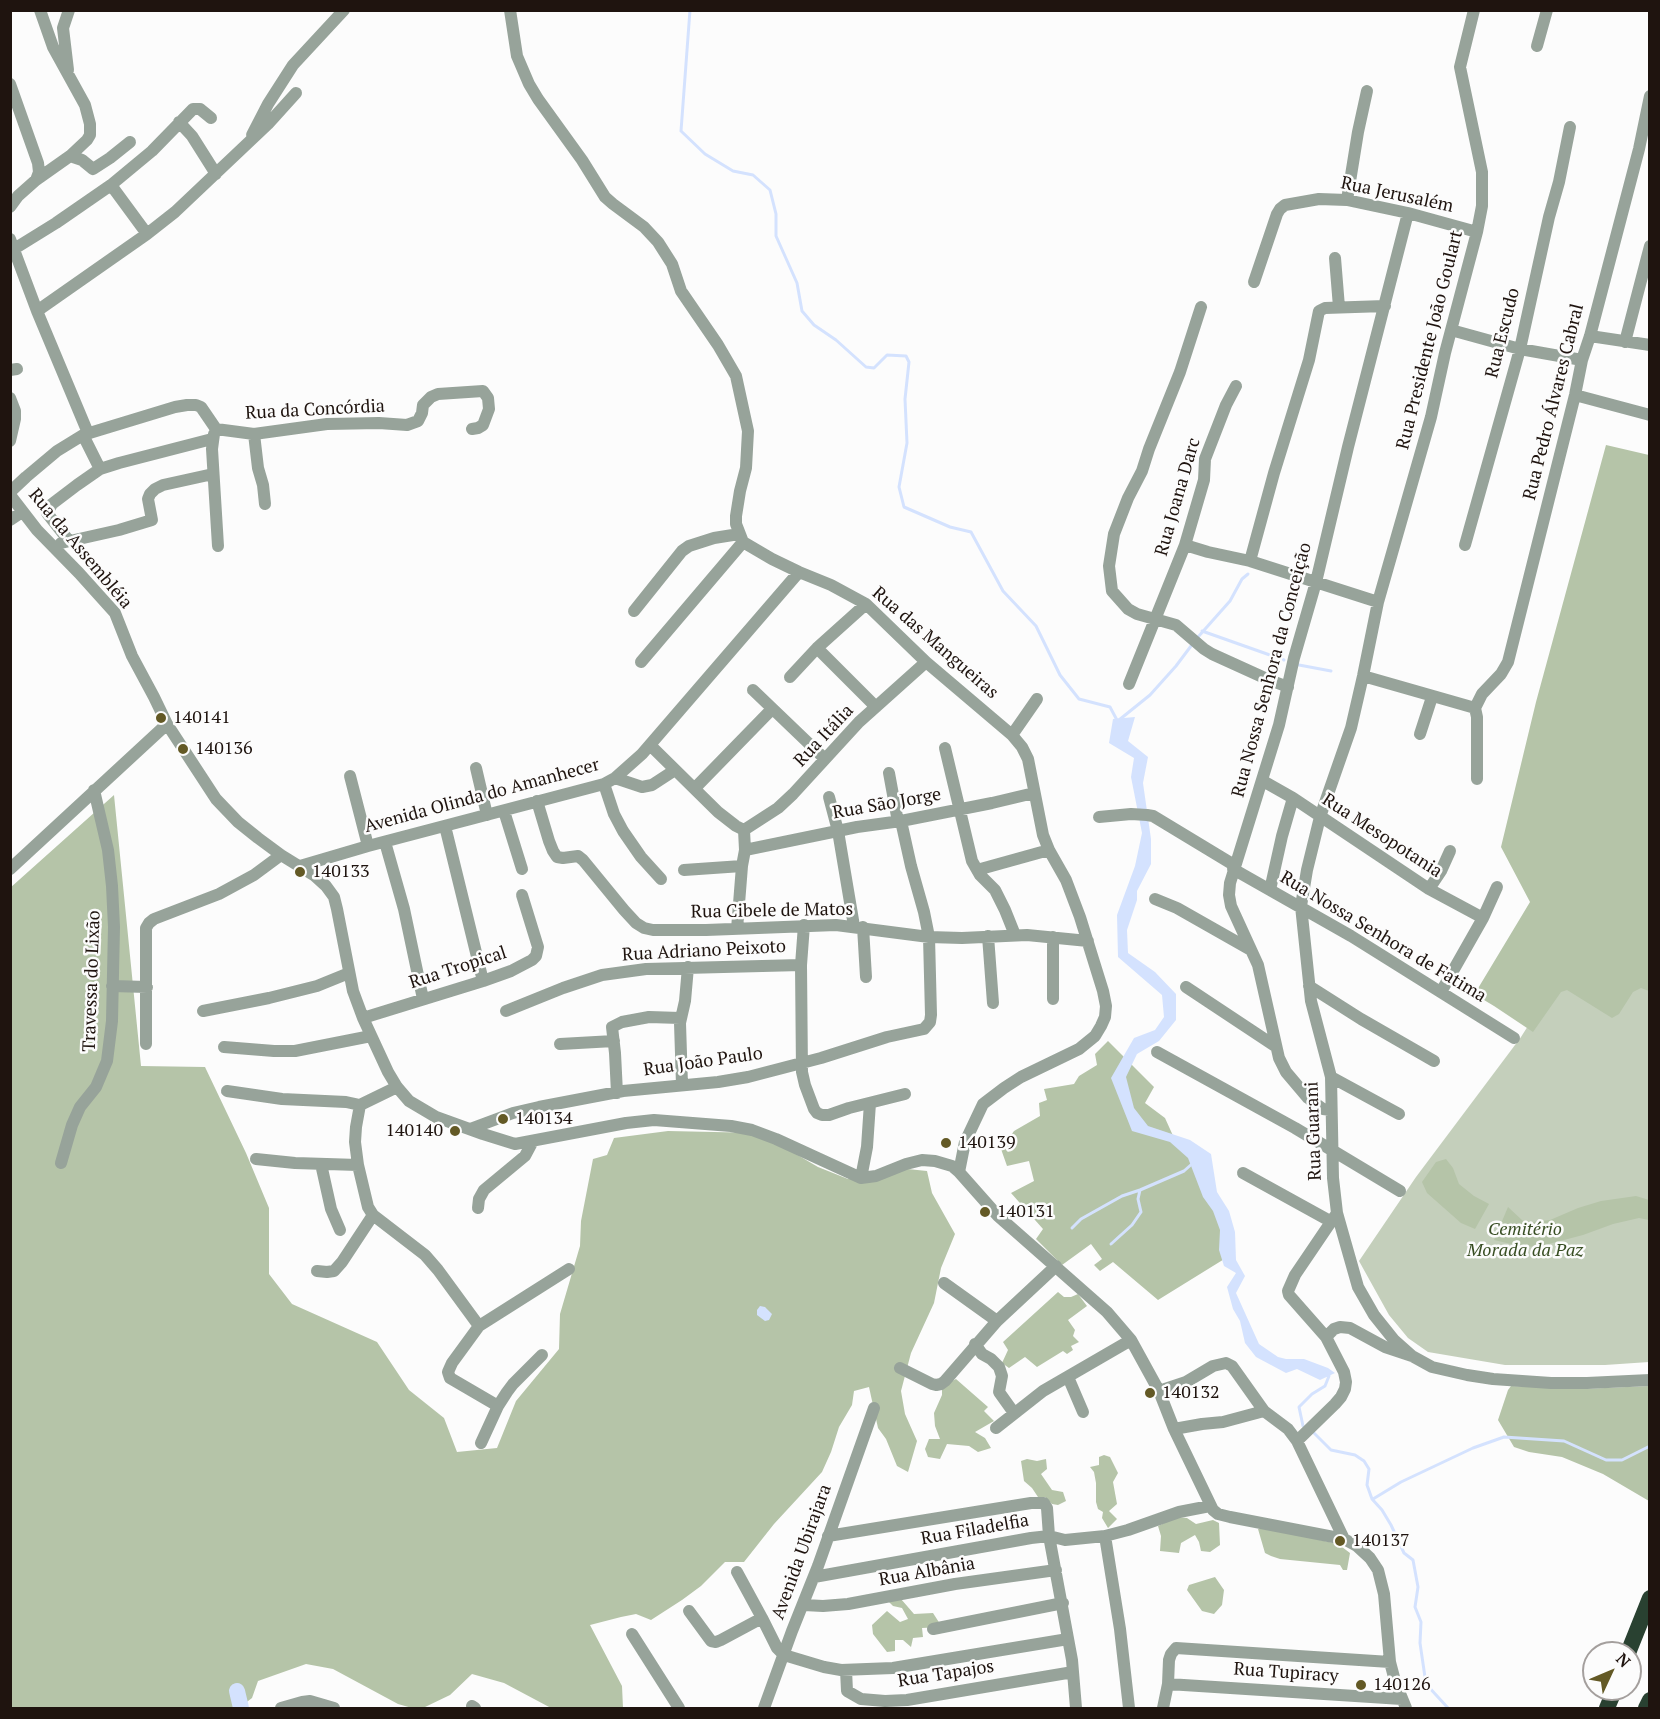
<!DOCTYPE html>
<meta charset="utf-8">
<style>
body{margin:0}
#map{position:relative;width:1660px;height:1719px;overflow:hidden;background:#fcfcfc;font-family:"PT Serif",serif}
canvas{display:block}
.frame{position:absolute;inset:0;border:12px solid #1f140f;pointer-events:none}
.north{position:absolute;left:1582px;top:1641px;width:60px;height:60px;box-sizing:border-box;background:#fcfcfc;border:2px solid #a49f9d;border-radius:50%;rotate:46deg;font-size:16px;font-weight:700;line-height:24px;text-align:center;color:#1f140f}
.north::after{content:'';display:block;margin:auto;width:21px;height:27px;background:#635925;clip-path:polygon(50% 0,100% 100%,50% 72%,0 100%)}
</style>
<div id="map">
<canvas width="1660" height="1719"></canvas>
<div class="frame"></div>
<div class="north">N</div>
</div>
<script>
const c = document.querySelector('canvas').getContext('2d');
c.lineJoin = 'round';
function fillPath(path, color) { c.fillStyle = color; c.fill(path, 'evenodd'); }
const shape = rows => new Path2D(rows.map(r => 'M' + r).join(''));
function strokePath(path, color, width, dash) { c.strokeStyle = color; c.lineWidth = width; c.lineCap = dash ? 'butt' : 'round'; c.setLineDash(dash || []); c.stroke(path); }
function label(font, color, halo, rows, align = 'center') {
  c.font = font + ' "PT Serif",serif'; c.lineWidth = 5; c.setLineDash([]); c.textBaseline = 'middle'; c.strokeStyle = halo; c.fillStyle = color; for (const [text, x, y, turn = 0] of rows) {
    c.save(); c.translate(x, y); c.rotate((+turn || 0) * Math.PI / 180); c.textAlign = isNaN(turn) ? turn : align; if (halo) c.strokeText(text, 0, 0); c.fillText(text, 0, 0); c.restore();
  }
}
fillPath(shape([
 [1649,869,1649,1362,1605,1365,1505,1365,1428,1352,1408,1338,1389,1315,1359,1261,1416,1177,1521,1037,1615,888]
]), '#c4cfbb');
fillPath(shape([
 [1606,445,1649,455,1649,991,1641,988,1633,992,1619,1014,1612,1018,1567,990,1561,992,1533,1032,1494,1006,1484,1000,1477,990,1530,902,1501,847,1536,702],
 [114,795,141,1066,205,1067,246,1153,269,1208,269,1274,292,1304,377,1342,409,1390,444,1418,457,1452,497,1448,516,1401,559,1349,560,1314,580,1246,581,1221,593,1159,607,1155,614,1138,668,1131,760,1133,818,1167,848,1179,888,1167,927,1171,932,1193,955,1234,941,1268,934,1303,911,1353,901,1391,905,1414,917,1441,908,1472,897,1466,886,1439,878,1428,869,1387,854,1391,852,1405,839,1427,831,1452,822,1472,774,1524,744,1562,725,1562,701,1586,682,1600,651,1620,636,1614,621,1617,590,1625,622,1686,623,1708,551,1708,504,1683,472,1674,450,1695,423,1708,412,1708,398,1704,333,1669,306,1664,258,1681,252,1698,239,1708,11,1708,10,888],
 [1108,1041,1154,1087,1145,1103,1165,1118,1179,1149,1191,1153,1234,1253,1158,1300,1113,1262,1100,1271,1094,1265,1102,1259,1091,1244,1062,1265,1036,1239,1043,1229,1011,1193,1034,1181,1029,1161,1007,1166,1001,1149,1014,1131,1040,1116,1039,1103,1047,1100,1044,1089,1074,1084,1079,1076,1097,1065,1095,1054],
 [1446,1159,1453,1168,1459,1184,1474,1196,1489,1204,1475,1229,1461,1223,1427,1193,1422,1182,1436,1162],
 [1636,1196,1649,1200,1649,1220,1639,1218,1613,1224,1583,1235,1541,1246,1524,1247,1494,1240,1508,1207,1523,1221,1532,1222,1550,1220,1578,1208,1601,1201],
 [1058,1292,1064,1297,1071,1297,1078,1294,1087,1306,1068,1320,1075,1330,1073,1336,1079,1342,1071,1346,1073,1350,1067,1354,1063,1351,1037,1367,1025,1357,1009,1368,1002,1363,1008,1350,1003,1342],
 [956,1379,988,1407,984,1411,994,1421,975,1432,985,1438,991,1448,978,1452,969,1446,947,1444,940,1459,928,1457,925,1449,929,1439,940,1439,935,1426,934,1413,942,1395,942,1386],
 [1511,1386,1583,1389,1649,1386,1649,1501,1603,1474,1562,1457,1529,1452,1514,1447,1498,1420,1508,1390],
 [1104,1455,1110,1457,1118,1473,1113,1482,1117,1504,1109,1511,1117,1519,1108,1528,1102,1518,1103,1512,1098,1509,1096,1502,1096,1483,1094,1472,1090,1467,1099,1465,1099,1457],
 [1027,1459,1037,1461,1046,1459,1047,1469,1041,1474,1052,1490,1063,1492,1066,1501,1058,1505,1052,1504,1045,1497,1038,1497,1032,1488,1024,1481,1021,1461],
 [1177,1517,1187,1518,1196,1524,1213,1520,1219,1523,1220,1545,1210,1552,1201,1551,1199,1542,1195,1535,1181,1543,1179,1553,1160,1551,1161,1536,1158,1526],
 [1266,1528,1338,1544,1350,1553,1347,1570,1343,1570,1340,1565,1280,1559,1271,1556,1265,1553,1258,1529],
 [1215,1577,1224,1590,1222,1605,1214,1614,1202,1611,1187,1590,1189,1585],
 [901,1599,914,1614,933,1613,942,1627,922,1628,923,1637,913,1638,911,1647,903,1640,895,1640,895,1651,887,1652,873,1634,872,1625,887,1611,900,1622,908,1619,902,1608,893,1606,889,1602]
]), '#b5c4a8');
fillPath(shape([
 [1135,717,1128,741,1148,757,1143,783,1151,839,1151,864,1137,891,1137,900,1127,930,1128,953,1155,972,1176,994,1176,1020,1159,1041,1137,1054,1126,1077,1134,1108,1148,1126,1190,1140,1211,1154,1217,1192,1229,1211,1235,1232,1236,1260,1245,1276,1236,1293,1259,1344,1278,1357,1286,1359,1304,1359,1328,1368,1335,1373,1320,1380,1297,1369,1286,1373,1256,1357,1245,1343,1240,1321,1233,1309,1227,1287,1236,1273,1224,1266,1219,1250,1220,1230,1213,1211,1203,1197,1188,1158,1170,1142,1132,1131,1111,1078,1134,1038,1155,1030,1164,1017,1162,995,1118,957,1117,915,1135,866,1142,833,1131,777,1134,758,1109,743,1113,719],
 [760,1306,765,1307,772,1314,769,1320,765,1321,757,1315,757,1310]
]), '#d4e2fe');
strokePath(shape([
 [690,10,681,131,705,154,733,171,753,175,770,190,776,214,776,236,797,283,802,311,814,325,836,340,866,367,874,368,887,355,906,356,909,362,905,399,907,443,899,487,904,507,950,527,971,532,1003,591,1036,626,1060,675,1079,699,1110,707,1118,722],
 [1202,631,1284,660],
 [1198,637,1230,601,1242,579,1248,574],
 [1299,665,1331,671],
 [1119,720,1150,695,1176,666,1191,646],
 [1072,1228,1081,1219,1122,1196,1140,1190,1184,1171,1193,1163],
 [1111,1244,1132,1225,1141,1212,1138,1199,1140,1190],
 [1303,1426,1299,1407,1312,1394,1325,1386,1329,1376,1326,1375],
 [1313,1432,1331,1450,1355,1455,1364,1461,1369,1469,1367,1485,1372,1499,1382,1510,1391,1525,1404,1553,1413,1560,1418,1587,1415,1607,1421,1622,1420,1643,1426,1684,1448,1708],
 [1373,1499,1401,1482,1473,1448,1504,1437,1564,1441,1606,1460,1622,1460,1650,1446]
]), '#d4e2fe', 3);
strokePath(shape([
 [237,1691,241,1708]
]), '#d4e2fe', 16);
strokePath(shape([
 [510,10,517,56,529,84,538,99,582,160,605,197,613,204,644,227,658,242,672,264,681,291,718,345,736,376,748,431,746,468,740,491,736,516,736,524,743,542,772,559,799,572,831,585,866,604,926,662,1012,735,1022,747,1028,759,1043,835,1049,850,1066,880,1080,917,1103,991,1106,1006,1105,1017,1101,1026,1095,1036,1079,1049,1021,1077,1004,1088,983,1104,965,1142,959,1172],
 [1537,46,1547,10],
 [68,70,63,28,69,10],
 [10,84,38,163,39,172,36,180],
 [179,122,192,136,216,174],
 [252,135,268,104,293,65,344,10],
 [70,156,82,160,93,169,110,158,130,142],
 [111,185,147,234],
 [1347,200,1358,132,1367,91],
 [10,207,18,196,36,180,70,156,87,140,90,135,90,124,85,105,53,47,40,10],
 [10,239,37,311,88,433],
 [14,249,56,223,111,185,152,151,193,109,200,109,211,118],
 [1335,258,1339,307],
 [1254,282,1277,214,1280,209,1285,205,1319,199,1347,200,1408,213,1477,232],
 [1201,307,1180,372,1149,449,1142,471,1128,498,1114,534,1109,566,1112,591,1128,609,1137,614,1176,625,1204,649,1212,654,1267,679,1288,687],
 [37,311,147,234,175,212,268,124,296,93],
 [1451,330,1520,349,1582,360],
 [1590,336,1650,345],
 [1625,342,1650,246],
 [10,370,17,369],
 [1575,395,1650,415],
 [10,398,15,411,15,419,10,441],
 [214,434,212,449,218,546],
 [254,434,258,468,263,485,265,504],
 [83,435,100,469],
 [10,492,26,477,57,451,83,435,175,407,187,405,196,405,201,407,216,429,254,434,327,424,379,423,407,425,418,421,422,413,423,405,431,397,438,394,483,391,488,398,489,409,483,425,478,428,472,429],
 [10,495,37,530,79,573,115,613,132,656,154,697,167,724,216,799,238,822,258,838,281,855,315,876,326,886,334,897,337,909,353,991,363,1018,388,1072,397,1087,409,1101,436,1117,483,1134,515,1144,626,1123,654,1120,731,1126,752,1130,776,1139,861,1178],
 [10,520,22,512],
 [69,541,47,513,52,504,77,485,100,469,119,463,212,439],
 [61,543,119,530,152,520,148,499,150,494,155,489,163,485,213,474],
 [1185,545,1208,552,1250,561,1378,602],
 [1465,545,1520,349,1549,217,1559,182,1570,127],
 [1250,561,1274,473,1309,360,1319,311,1325,308,1385,306],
 [634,611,682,551,689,546,714,538,739,534],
 [817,648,876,707],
 [641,662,743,542],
 [1363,676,1475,708],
 [790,677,817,648,866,604],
 [1129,684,1185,545,1204,480,1205,459,1226,405,1236,386],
 [753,690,825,759],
 [1475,708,1482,694,1501,674,1508,662,1575,395,1582,360,1590,336,1639,149,1650,96],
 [1475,708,1477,717,1477,779],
 [1420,734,1432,697],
 [1012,735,1037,699],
 [650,745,718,812,736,826,744,830],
 [945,748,972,861,980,875,995,890,1005,910,1015,935],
 [476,768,487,815],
 [889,773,898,822],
 [350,776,368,846],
 [615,778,642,787,652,785,675,770],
 [1263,781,1293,798,1429,889,1483,918],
 [604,784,614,814,623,831,641,857,661,879],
 [695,788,772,709],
 [829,797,838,831,854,926],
 [537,801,549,841,553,851,557,857,563,858,578,856,583,860,624,910,636,923,644,928,653,930,706,930,836,925,929,937,962,938,1027,935,1088,941],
 [504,811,522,869],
 [1099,817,1131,814,1147,815,1153,816,1234,865],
 [445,826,483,981],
 [744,830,778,808,793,794,859,722,926,662],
 [385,842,404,909,423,999],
 [745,850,857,827,901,821,992,803,1034,793],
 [300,866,368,846,604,784,615,778,642,754,799,572],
 [10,869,167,724],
 [1233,869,1351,936,1514,1038],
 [684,870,742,866],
 [977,870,1049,850],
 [1429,889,1441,871,1450,851],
 [1270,890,1282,836,1293,798],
 [1155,899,1177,908,1251,950],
 [804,925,801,965,802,1072,805,1085,814,1109,817,1113,822,1115,829,1115,849,1108,905,1094],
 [863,927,866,977],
 [737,929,742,866,745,850,744,830],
 [988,936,993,1003],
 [1053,937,1053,999],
 [112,986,147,987],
 [1309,986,1361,1019,1434,1061],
 [1186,987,1275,1046],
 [1441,992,1483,918,1497,887],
 [203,1011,269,998,317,986,349,973],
 [506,1011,563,988,602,975,646,969,801,965],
 [363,1018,483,981,511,971,532,960,536,956,538,947,522,895],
 [146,1044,146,928,149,923,154,919,219,894,254,875,281,855],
 [560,1044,614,1041],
 [224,1047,274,1051,295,1051,371,1036],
 [1157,1052,1295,1128,1400,1191],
 [1331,1077,1399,1114],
 [682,1085,680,1023,685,1001,688,967],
 [227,1091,282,1099,346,1102,360,1105,397,1087],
 [617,1093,615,1053,612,1027,622,1022,649,1017,680,1018],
 [360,1105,356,1127,355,1142,358,1165,368,1207,373,1215,425,1255,438,1270,479,1326],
 [1331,1110,1323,1109,1308,1098,1286,1072,1279,1058,1258,965,1231,906,1229,895,1230,883,1279,725,1294,658,1316,582,1348,447,1408,213],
 [470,1129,513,1113,539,1107,623,1091,718,1082,748,1077,821,1058,887,1037,924,1029,930,1022,931,1015,929,937,924,912,911,866,901,821],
 [256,1159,295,1163,358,1165],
 [61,1163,72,1125,80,1107,96,1087,107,1061,112,1021,114,927,112,886,108,850,94,790],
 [321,1164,331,1209,340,1230],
 [1243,1173,1330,1221],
 [861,1178,876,1176,906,1164,922,1160,935,1161,952,1166,959,1172,998,1216,1107,1312,1131,1340,1159,1391,1174,1429,1213,1510,1218,1514,1230,1517,1344,1539],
 [861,1178,867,1147,870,1103],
 [478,1208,479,1199,484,1190,525,1156,533,1141],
 [1337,1213,1295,1275,1288,1291,1289,1295,1326,1337,1334,1329,1340,1327,1350,1328,1385,1347,1412,1356,1432,1367,1467,1375,1493,1379,1551,1383,1587,1383,1650,1380],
 [317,1271,327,1272,334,1271,342,1262,373,1215],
 [944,1283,997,1321],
 [975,1344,982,1354,991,1359,999,1367,1002,1376,999,1392,1014,1413],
 [1412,1356,1394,1340,1374,1315,1358,1287,1337,1213,1333,1178,1331,1077,1311,1001,1301,906,1307,870,1320,817,1351,728,1363,676,1378,602,1431,417,1445,353,1477,232,1482,206,1482,172,1460,67,1474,10],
 [900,1368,932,1384,936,1385,941,1384,945,1381,997,1321,1056,1266],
 [1068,1377,1083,1412],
 [1159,1391,1186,1382,1213,1366,1226,1363,1232,1366,1237,1373,1264,1411,1288,1429,1297,1441,1344,1539,1357,1546,1370,1558,1378,1570,1384,1594,1390,1662,1395,1681,1406,1708],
 [498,1406,450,1378,448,1372,452,1363,479,1326,569,1269],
 [996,1428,1043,1391,1131,1340],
 [1174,1429,1202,1424,1223,1422,1264,1411],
 [1297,1441,1335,1404,1341,1397,1345,1389,1346,1382,1344,1372,1326,1337],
 [481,1443,498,1406,507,1392,513,1384,542,1355],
 [828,1536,1031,1503,1044,1503,1047,1508,1049,1536,1072,1660,1076,1708],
 [1105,1536,1120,1629,1129,1708],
 [737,1572,762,1618],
 [814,1577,1031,1538,1049,1536,1065,1540,1105,1536,1128,1530,1179,1512,1210,1506],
 [804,1605,823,1606,848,1604,955,1584,1056,1570],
 [689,1611,711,1641,716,1642,721,1640,762,1618,777,1648,784,1655,824,1667,841,1670,893,1668,1068,1639],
 [933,1629,1063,1603],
 [632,1634,679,1708],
 [846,1670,847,1691,861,1699,885,1701,907,1700,1073,1672],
 [1168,1684,1402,1699],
 [472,1706,475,1708],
 [281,1708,302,1702,310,1701,334,1708],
 [764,1708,792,1631,818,1566,874,1408],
 [1163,1708,1168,1684,1169,1660,1171,1654,1176,1648,1390,1662]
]), '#97a39a', 12);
strokePath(shape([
 [1628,1653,1650,1598],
 [1607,1708,1615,1689],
 [1646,1708,1650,1700]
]), '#294131', 16);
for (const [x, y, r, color] of [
 [161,718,6,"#635925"],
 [183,749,6,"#635925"],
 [300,872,6,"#635925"],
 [503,1119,6,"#635925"],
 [455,1131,6,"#635925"],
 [946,1143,6,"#635925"],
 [985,1212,6,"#635925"],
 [1150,1393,6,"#635925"],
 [1340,1541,6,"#635925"],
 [1361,1685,6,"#635925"]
]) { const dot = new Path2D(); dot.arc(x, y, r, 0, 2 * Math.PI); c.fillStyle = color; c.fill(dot); strokePath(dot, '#fcfcfc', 2); }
label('18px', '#1f140f', '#fcfcfc', [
 ["Rua Jerusalém",1397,195,12],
 ["Rua Escudo",1503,333,-76],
 ["Rua Presidente João Goulart",1430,340,-76],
 ["Rua Pedro Álvares Cabral",1554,402,-76],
 ["Rua da Concórdia",315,410,-3],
 ["Rua Joana Darc",1178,497,-74],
 ["Rua da Assembléia",80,549,50],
 ["Rua das Mangueiras",935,643,41],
 ["Rua Nossa Senhora da Conceição",1272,670,-75],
 ["Rua Itália",824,736,-47],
 ["Avenida Olinda do Amanhecer",482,796,-15],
 ["Rua São Jorge",887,804,-10],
 ["Rua Mesopotania",1382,836,33],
 ["Rua Cibele de Matos",772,911,-1],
 ["Rua Nossa Senhora de Fatima",1383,937,31],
 ["Rua Adriano Peixoto",704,951,-3],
 ["Rua Tropical",458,968,-18],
 ["Travessa do Lixão",92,981,-88],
 ["Rua João Paulo",703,1062,-8],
 ["Rua Guarani",1314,1131,-92],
 ["Rua Filadelfia",975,1530,-10],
 ["Avenida Ubirajara",802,1552,-70],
 ["Rua Albânia",927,1572,-10],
 ["Rua Tupiracy",1286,1673,4],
 ["Rua Tapajos",946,1674,-9]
]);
label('18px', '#1f140f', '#fcfcfc', [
 ["140141",173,718],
 ["140136",195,749],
 ["140133",312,872],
 ["140134",515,1119],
 ["140140",443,1131,"right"],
 ["140139",958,1143],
 ["140131",997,1212],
 ["140132",1162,1393],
 ["140137",1352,1541],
 ["140126",1373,1685]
], 'left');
label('italic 18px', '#384e23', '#fcfcfc', [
 ["Cemitério",1525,1230],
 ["Morada da Paz",1525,1251]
]);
</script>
